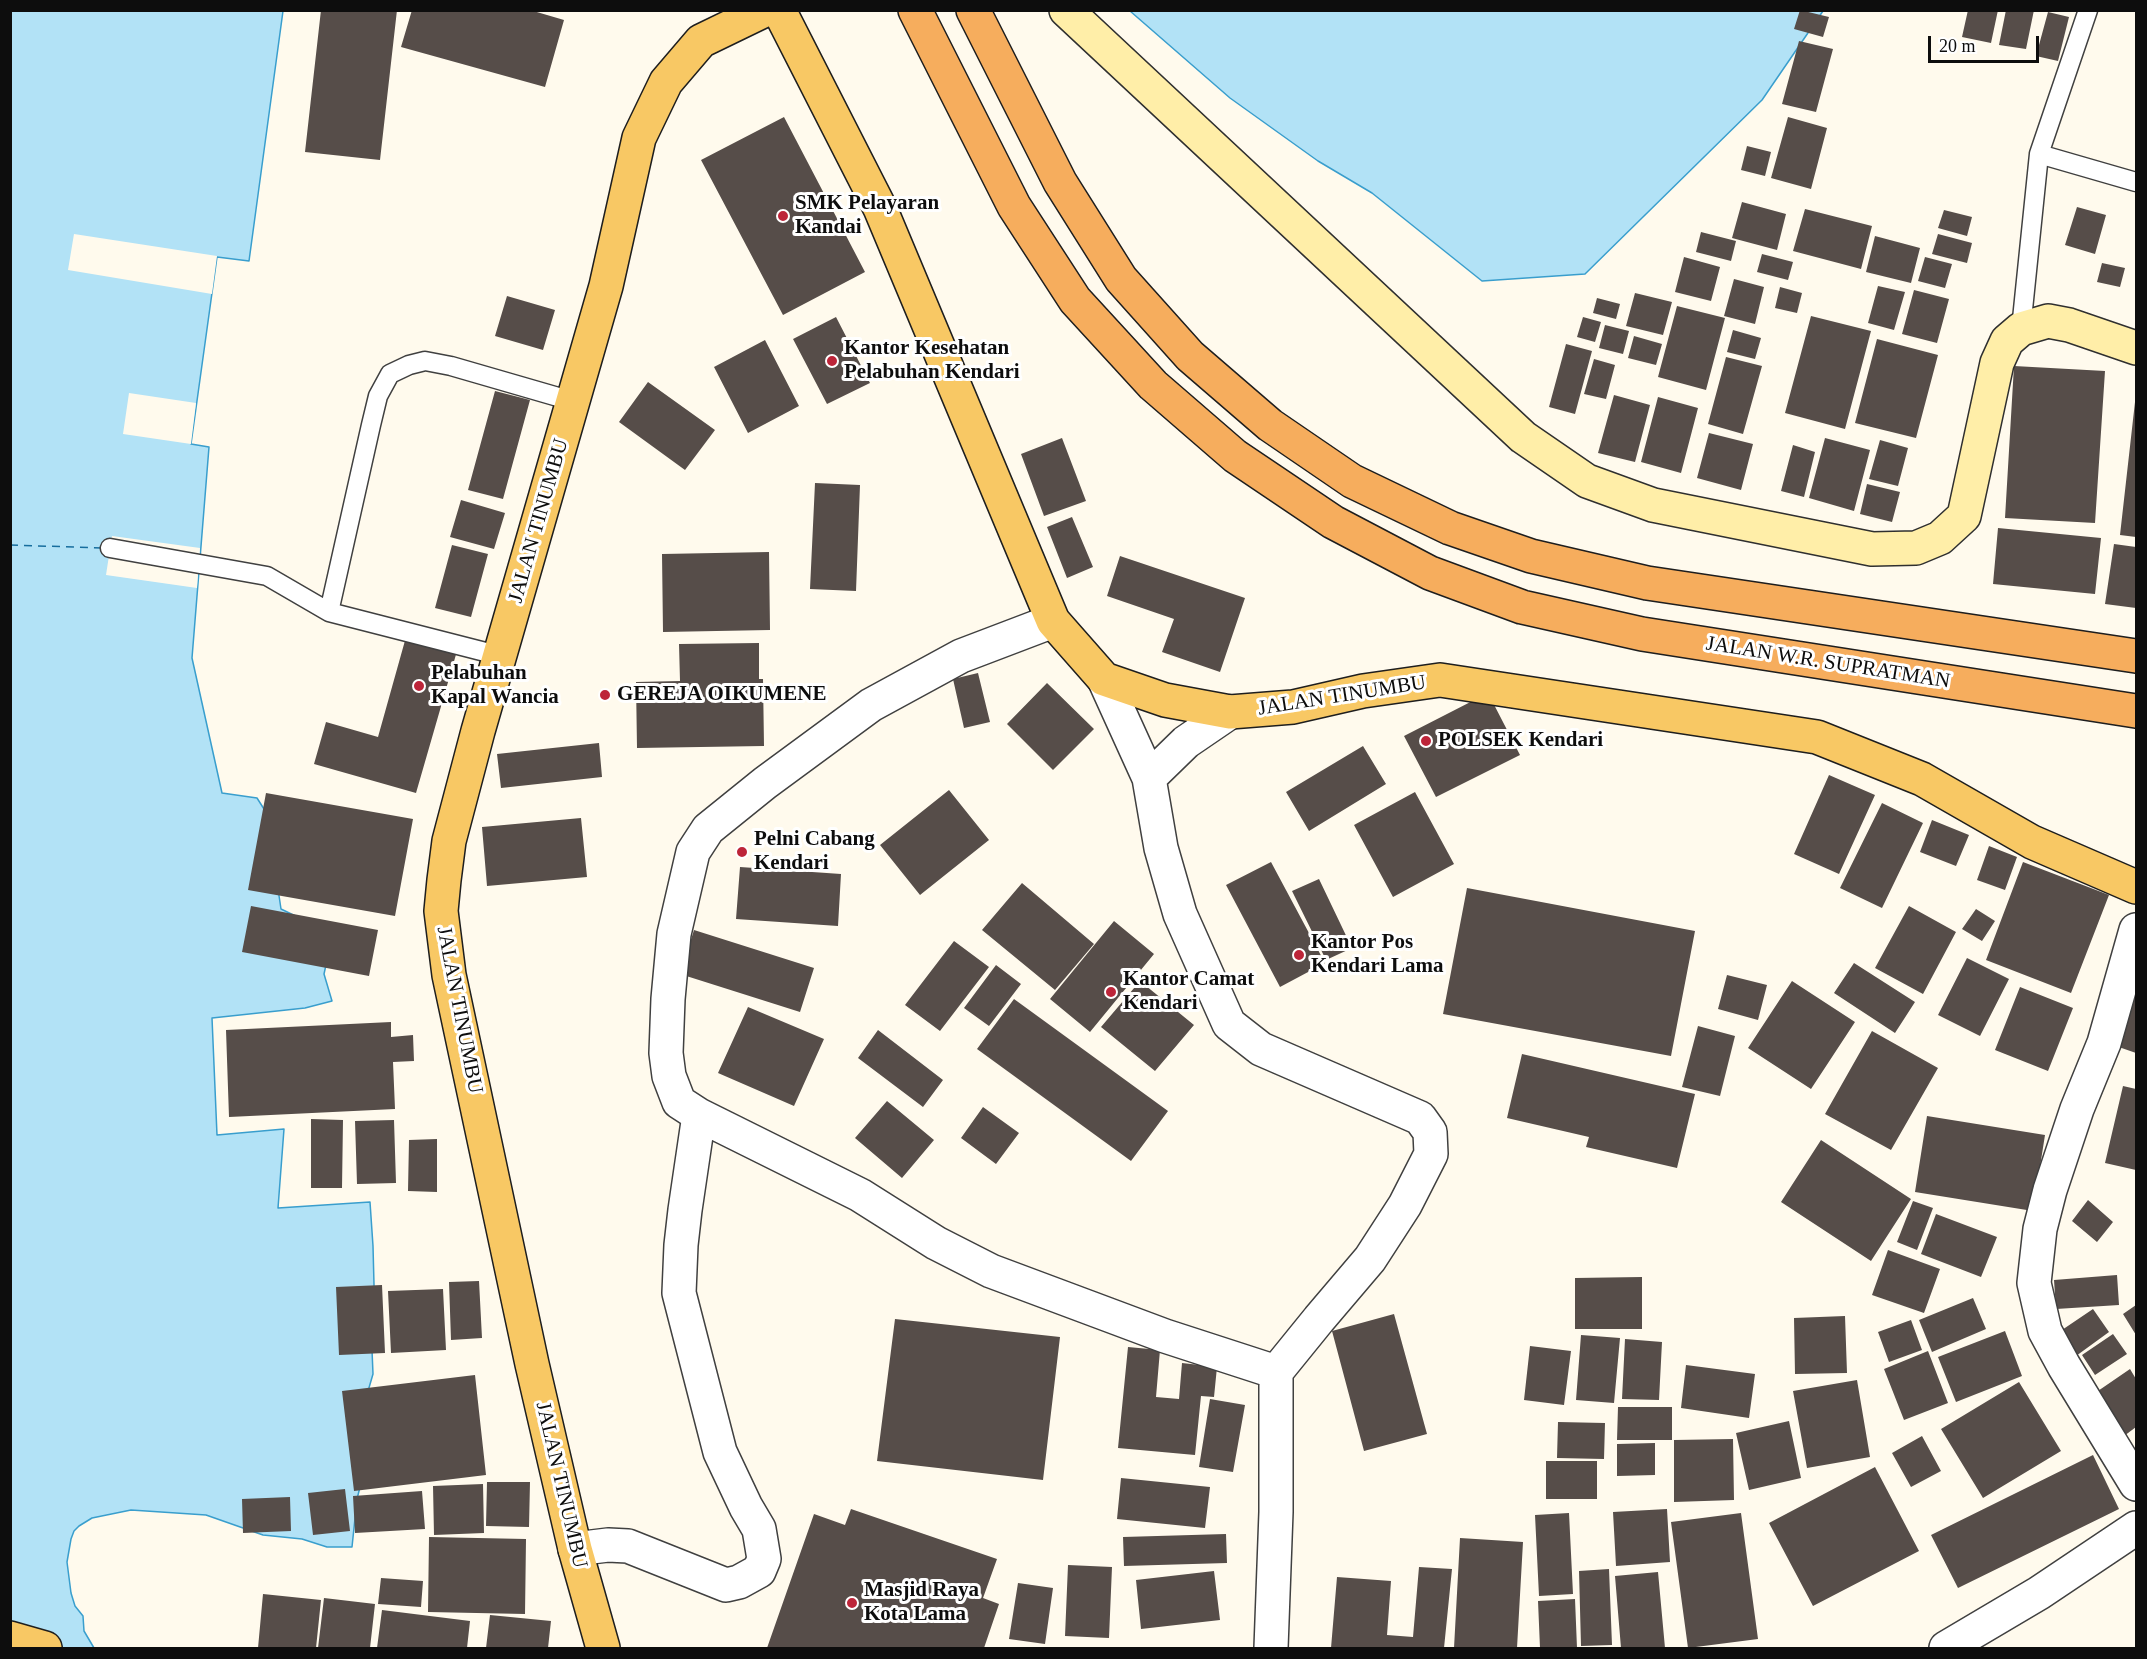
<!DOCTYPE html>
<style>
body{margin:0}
#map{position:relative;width:2147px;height:1659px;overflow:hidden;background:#fffaed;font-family:Georgia,serif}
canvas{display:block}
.frame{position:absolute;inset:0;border:12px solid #0d0d0d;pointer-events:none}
.scale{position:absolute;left:1928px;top:36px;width:111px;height:27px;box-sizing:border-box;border:3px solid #0d0d0d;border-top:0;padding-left:8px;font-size:18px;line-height:21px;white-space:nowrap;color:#0d0d0d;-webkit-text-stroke:4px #fff;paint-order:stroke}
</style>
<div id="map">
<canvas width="2147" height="1659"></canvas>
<div class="frame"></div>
<div class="scale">20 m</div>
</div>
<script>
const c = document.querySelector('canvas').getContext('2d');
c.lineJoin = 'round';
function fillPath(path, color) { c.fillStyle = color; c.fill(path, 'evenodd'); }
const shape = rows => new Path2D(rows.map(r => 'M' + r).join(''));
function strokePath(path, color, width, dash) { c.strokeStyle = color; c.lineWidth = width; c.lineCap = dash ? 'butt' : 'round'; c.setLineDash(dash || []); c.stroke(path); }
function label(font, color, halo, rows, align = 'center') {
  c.font = font + ' Georgia,serif'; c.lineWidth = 6; c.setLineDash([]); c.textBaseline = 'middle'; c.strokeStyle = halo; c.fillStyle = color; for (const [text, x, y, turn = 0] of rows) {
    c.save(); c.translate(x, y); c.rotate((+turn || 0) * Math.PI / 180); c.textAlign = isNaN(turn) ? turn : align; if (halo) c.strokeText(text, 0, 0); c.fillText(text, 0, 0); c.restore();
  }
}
const water = shape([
 [11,11,283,11,249,261,217,257,191,444,209,447,192,658,222,793,257,798,271,820,275,869,281,909,312,924,326,965,324,974,332,1001,305,1008,212,1018,217,1135,284,1129,278,1208,370,1202,373,1246,375,1323,372,1350,373,1374,366,1398,362,1479,357,1499,352,1547,327,1547,302,1539,263,1535,206,1515,131,1510,92,1518,79,1526,74,1531,71,1539,67,1562,71,1593,75,1606,83,1616,84,1631,94,1648,11,1648,11,11],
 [1130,11,1823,11,1762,100,1585,274,1482,281,1372,193,1318,161,1230,98,1130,11]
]);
fillPath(water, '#b2e2f6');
strokePath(water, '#399ecd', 1.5);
fillPath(shape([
 [74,234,217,256,212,294,68,270],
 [129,393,196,403,191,444,123,434],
 [112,536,200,548,197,588,106,575]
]), '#fffaed');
strokePath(shape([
 [10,545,103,548]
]), '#176e9e', 1.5, [8, 6]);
fillPath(shape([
 [321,10,397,10,380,160,305,152],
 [412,10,530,10,564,20,545,87,401,47],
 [1800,10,1829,17,1823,37,1794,29],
 [1968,10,1998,10,1991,43,1962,37],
 [2006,10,2034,10,2026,49,1999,45],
 [2048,12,2069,17,2058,61,2036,56],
 [1799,41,1833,49,1816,112,1782,104],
 [784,117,865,272,783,315,701,160],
 [1788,117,1827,128,1811,189,1771,178],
 [1747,146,1771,152,1765,176,1741,170],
 [1742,202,1786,214,1777,250,1732,238],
 [2077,207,2106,215,2095,254,2065,245],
 [1805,209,1872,226,1861,269,1793,251],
 [1944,210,1972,217,1967,236,1938,228],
 [1701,232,1736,241,1731,261,1696,252],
 [1938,234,1972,243,1967,263,1932,254],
 [1875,236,1920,248,1911,283,1866,272],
 [1762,254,1793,262,1788,280,1757,272],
 [1684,257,1720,267,1711,301,1675,292],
 [1925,257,1952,264,1945,288,1918,281],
 [2102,263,2125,268,2120,287,2097,282],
 [1734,279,1764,287,1755,324,1724,316],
 [1878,286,1905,292,1894,330,1868,323],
 [1780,287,1802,293,1797,313,1775,308],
 [1914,290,1949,299,1937,343,1902,334],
 [1635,293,1672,302,1663,335,1626,326],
 [507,296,555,310,543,350,495,336],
 [1597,298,1620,304,1616,319,1593,313],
 [1677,306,1725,318,1706,390,1658,377],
 [1811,316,1871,331,1845,429,1785,413],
 [836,317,870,383,827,404,793,339],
 [1583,317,1601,322,1595,342,1577,337],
 [1605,325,1629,331,1623,354,1599,348],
 [1733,330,1761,338,1755,359,1727,352],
 [1634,336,1662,344,1656,365,1628,358],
 [1877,339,1938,355,1916,438,1855,423],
 [765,340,799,406,748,433,714,367],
 [1566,344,1592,351,1575,414,1549,407],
 [1726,357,1762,366,1743,434,1708,424],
 [1594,359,1615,365,1606,399,1584,394],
 [2014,366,2105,371,2095,523,2005,518],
 [648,382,715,430,685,470,619,422],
 [495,391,530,400,503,499,468,490],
 [1614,395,1650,405,1635,462,1598,453],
 [1658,397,1698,408,1681,473,1641,462],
 [2135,402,2136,403,2136,537,2120,535],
 [1709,433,1753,444,1741,490,1697,478],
 [1062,438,1086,501,1044,516,1021,454],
 [1825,438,1870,450,1854,511,1809,498],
 [1880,440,1908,448,1898,486,1869,479],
 [1793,445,1815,452,1804,497,1781,491],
 [815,483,860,485,856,591,810,589],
 [1867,484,1900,492,1892,522,1860,514],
 [461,500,505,513,494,549,450,537],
 [1072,517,1093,567,1067,578,1047,527],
 [1998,528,2101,538,2095,594,1993,584],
 [2114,544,2136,547,2136,608,2105,604],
 [452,545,488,554,471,617,435,608],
 [769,552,770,630,663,632,662,554],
 [1120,556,1245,598,1220,672,1162,652,1174,619,1107,596],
 [406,637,457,651,416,793,314,764,326,722,378,737],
 [759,643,759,679,763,679,764,746,637,748,636,682,680,681,679,644],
 [978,673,990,722,964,728,953,679],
 [1047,683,1094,729,1053,770,1007,724],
 [1488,693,1520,755,1436,797,1404,736],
 [599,743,602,777,501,788,497,754],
 [1363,746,1386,784,1309,831,1286,792],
 [1829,775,1875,795,1839,874,1794,854],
 [949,790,989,840,920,895,880,845],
 [1415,792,1454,864,1393,897,1354,825],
 [266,793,413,819,395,916,248,890],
 [1882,803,1923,823,1882,908,1840,888],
 [581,818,587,877,487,886,482,827],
 [1932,820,1969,835,1956,866,1920,852],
 [1989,846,2017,857,2005,890,1977,880],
 [1271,862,1325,963,1280,987,1226,885],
 [2023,862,2109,895,2071,993,1986,960],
 [740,867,841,874,838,926,736,919],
 [1319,879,1352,948,1326,960,1292,891],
 [1022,883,1094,944,1055,990,982,930],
 [1467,888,1695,931,1671,1056,1443,1014],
 [251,906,378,930,369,976,242,952],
 [1909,906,1956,932,1923,994,1875,968],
 [1976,909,1995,921,1982,941,1962,929],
 [1114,921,1154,954,1090,1032,1050,999],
 [694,930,814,968,800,1012,680,974],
 [954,941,989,967,940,1031,905,1005],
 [1967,958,2009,979,1980,1036,1938,1015],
 [1854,963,1915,1002,1895,1033,1834,993],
 [996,965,1021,984,989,1026,964,1008],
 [1727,975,1767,985,1758,1020,1718,1009],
 [2136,975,2136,1053,2113,1045],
 [1140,981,1194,1025,1155,1071,1101,1027],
 [1792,981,1855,1022,1811,1089,1748,1048],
 [2020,987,2073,1008,2048,1071,1995,1050],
 [1014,999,1168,1111,1131,1161,977,1049],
 [748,1007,824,1039,794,1106,718,1073],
 [391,1022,391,1037,413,1035,414,1061,393,1062,395,1109,229,1117,226,1030],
 [1698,1026,1735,1036,1720,1096,1682,1087],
 [878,1030,943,1080,923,1107,858,1058],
 [1872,1031,1938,1068,1891,1150,1825,1114],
 [1522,1054,1695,1094,1677,1168,1586,1147,1589,1137,1507,1118],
 [2123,1086,2136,1089,2136,1170,2105,1163],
 [887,1101,934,1140,902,1178,855,1138],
 [983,1107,1019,1133,996,1164,961,1138],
 [1927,1116,2045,1135,2033,1211,1915,1192],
 [311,1119,343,1120,342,1188,311,1188],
 [394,1120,396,1183,357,1184,355,1121],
 [437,1139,437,1192,408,1191,409,1140],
 [1821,1140,1911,1199,1871,1261,1781,1202],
 [2088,1200,2113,1222,2097,1242,2072,1221],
 [1913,1201,1933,1208,1917,1250,1897,1242],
 [1936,1214,1997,1237,1981,1277,1921,1254],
 [1888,1250,1940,1269,1924,1313,1872,1295],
 [2117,1275,2119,1305,2056,1309,2054,1280],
 [1642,1277,1642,1329,1575,1329,1575,1278],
 [479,1281,482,1338,451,1340,449,1282],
 [382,1285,385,1353,339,1355,336,1287],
 [443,1289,446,1350,391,1353,388,1291],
 [1973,1298,1986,1329,1932,1352,1919,1320],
 [2136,1305,2136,1335,2123,1314],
 [2093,1309,2109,1332,2076,1356,2059,1332],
 [1394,1314,1427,1434,1364,1451,1332,1331],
 [1845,1316,1847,1373,1795,1374,1794,1318],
 [895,1319,1060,1337,1043,1480,877,1461],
 [1911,1320,1922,1350,1889,1362,1878,1332],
 [2005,1331,2022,1376,1956,1402,1938,1357],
 [2113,1334,2127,1354,2095,1375,2082,1355],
 [1581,1335,1620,1338,1614,1403,1576,1400],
 [1625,1339,1662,1342,1659,1400,1622,1399],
 [1530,1346,1571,1351,1564,1405,1524,1400],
 [1128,1347,1160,1350,1156,1397,1179,1399,1182,1363,1217,1367,1214,1397,1201,1396,1195,1455,1118,1448],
 [1928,1351,1948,1403,1904,1420,1884,1369],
 [1686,1365,1755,1374,1749,1418,1681,1408],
 [2130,1369,2136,1379,2136,1427,2124,1436,2095,1393],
 [475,1375,486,1475,354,1491,342,1391],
 [1857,1380,1870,1457,1807,1468,1793,1391],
 [2019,1382,2061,1451,1983,1498,1941,1429],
 [1210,1399,1245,1405,1233,1472,1199,1467],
 [1618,1407,1672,1407,1672,1440,1617,1440],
 [1789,1421,1801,1478,1749,1490,1736,1433],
 [1558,1422,1605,1423,1604,1459,1557,1458],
 [1922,1436,1941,1471,1911,1487,1892,1453],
 [1733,1439,1734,1500,1674,1502,1674,1440],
 [1655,1443,1655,1475,1617,1476,1617,1444],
 [2093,1455,2119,1509,1958,1588,1931,1535],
 [1546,1461,1597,1461,1597,1499,1546,1499],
 [1875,1467,1919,1551,1813,1606,1769,1523],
 [1121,1478,1210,1487,1205,1528,1117,1519],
 [487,1482,530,1482,529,1527,486,1526],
 [483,1484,484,1533,434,1535,433,1486],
 [345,1489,350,1531,313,1535,308,1493],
 [422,1491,425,1529,355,1533,353,1496],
 [290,1497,291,1531,243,1533,242,1499],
 [851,1509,997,1559,983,1598,999,1604,984,1648,767,1648,814,1514,845,1525],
 [1667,1509,1670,1562,1616,1566,1613,1512],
 [1569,1513,1573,1594,1539,1596,1535,1515],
 [1741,1513,1758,1639,1688,1648,1671,1522],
 [1226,1534,1227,1563,1124,1566,1123,1537],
 [429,1537,526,1539,525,1614,428,1612],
 [1460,1538,1523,1542,1517,1648,1454,1648],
 [1068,1565,1112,1567,1109,1638,1065,1636],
 [1419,1567,1452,1569,1444,1648,1331,1648,1337,1577,1391,1581,1387,1635,1413,1637],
 [1609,1569,1612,1645,1581,1646,1579,1571],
 [1214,1571,1220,1620,1141,1629,1136,1580],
 [1658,1572,1665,1648,1621,1648,1615,1576],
 [381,1578,423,1581,421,1607,378,1604],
 [1018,1583,1053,1588,1045,1644,1009,1639],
 [263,1594,321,1600,316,1648,258,1648],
 [324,1598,375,1604,370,1648,318,1648],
 [1575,1599,1577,1648,1540,1648,1538,1601],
 [382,1610,470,1621,467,1648,377,1648],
 [490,1615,551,1621,548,1648,486,1648]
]), '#564d49');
const service = shape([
 [2039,154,2136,182],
 [2021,329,2039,154,2088,10],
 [110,548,267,576,329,612,501,656],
 [329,612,371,425,378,396,390,374,409,365,425,361,451,366,572,401]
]);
const minor = shape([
 [1053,621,961,656,871,705,765,783,708,829,693,852,674,934,668,999,666,1053,669,1076,679,1102,699,1115,860,1195,936,1243,991,1271,1165,1336,1276,1372],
 [1104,679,1149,778,1161,848,1180,914,1229,1024,1261,1049,1420,1118,1430,1132,1431,1154,1405,1205,1370,1259,1319,1319,1276,1372,1276,1512,1271,1648],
 [1149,778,1186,742,1230,712],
 [2136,930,2104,1043,2077,1109,2050,1190,2040,1229,2034,1283,2045,1331,2064,1366,2136,1484],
 [575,1549,608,1545,628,1546,726,1585,739,1582,759,1571,764,1559,759,1529,746,1507,720,1452,679,1293,681,1245,685,1210,699,1115],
 [1946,1648,2039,1593,2136,1528]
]);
const secondary = shape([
 [1066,10,1523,437,1587,481,1653,505,1872,549,1916,548,1940,538,1964,516,1997,363,2007,341,2021,329,2048,321,2069,325,2136,348]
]);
const primary = shape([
 [779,10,880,208,1053,621,1104,679,1165,700,1230,712,1293,707,1363,691,1440,680,1817,737,1922,779,2032,842,2136,887],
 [10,1638,45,1648],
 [603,1648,575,1549,532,1364,449,975,441,911,444,880,449,841,478,731,606,286,639,138,666,82,701,41,765,10]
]);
const trunk = shape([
 [915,10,1014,206,1075,300,1153,385,1235,456,1333,522,1430,573,1522,607,1642,634,2136,711],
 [973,10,1060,182,1121,279,1190,356,1270,425,1352,481,1450,528,1531,556,1647,583,2136,656]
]);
strokePath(service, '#404040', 21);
strokePath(minor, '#404040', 36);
strokePath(secondary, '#2f2f2f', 36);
strokePath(primary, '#1e1e1e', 36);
strokePath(trunk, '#1e1e1e', 36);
strokePath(service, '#fff', 18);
strokePath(minor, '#fff', 33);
strokePath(secondary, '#ffeea8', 33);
strokePath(primary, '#f8c864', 33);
strokePath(trunk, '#f6ad5d', 33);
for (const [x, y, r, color] of [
 [783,216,6,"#bd2539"],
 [832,361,6,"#bd2539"],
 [419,686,6,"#bd2539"],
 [605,695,6,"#bd2539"],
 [1426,741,6,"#bd2539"],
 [742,852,6,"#bd2539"],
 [1299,955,6,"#bd2539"],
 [1111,992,6,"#bd2539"],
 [852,1603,6,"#bd2539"]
]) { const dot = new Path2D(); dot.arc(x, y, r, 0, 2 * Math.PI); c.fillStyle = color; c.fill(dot); strokePath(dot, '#fff', 2); }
label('bold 21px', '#0d0d0d', '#fff', [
 ["SMK Pelayaran",795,204],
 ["Kandai",795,228],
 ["Kantor Kesehatan",844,349],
 ["Pelabuhan Kendari",844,373],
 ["Pelabuhan",431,674],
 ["Kapal Wancia",431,698],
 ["GEREJA OIKUMENE",617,695],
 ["POLSEK Kendari",1438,741],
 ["Pelni Cabang",754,840],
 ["Kendari",754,864],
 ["Kantor Pos",1311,943],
 ["Kendari Lama",1311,967],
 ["Kantor Camat",1123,980],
 ["Kendari",1123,1004],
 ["Masjid Raya",864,1591],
 ["Kota Lama",864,1615]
], 'left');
label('21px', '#0d0d0d', '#fff', [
 ["JALAN TINUMBU",539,521,-74],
 ["JALAN W.R. SUPRATMAN",1828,663,9],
 ["JALAN TINUMBU",1342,696,-9],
 ["JALAN TINUMBU",459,1010,79],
 ["JALAN TINUMBU",561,1485,77]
]);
</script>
